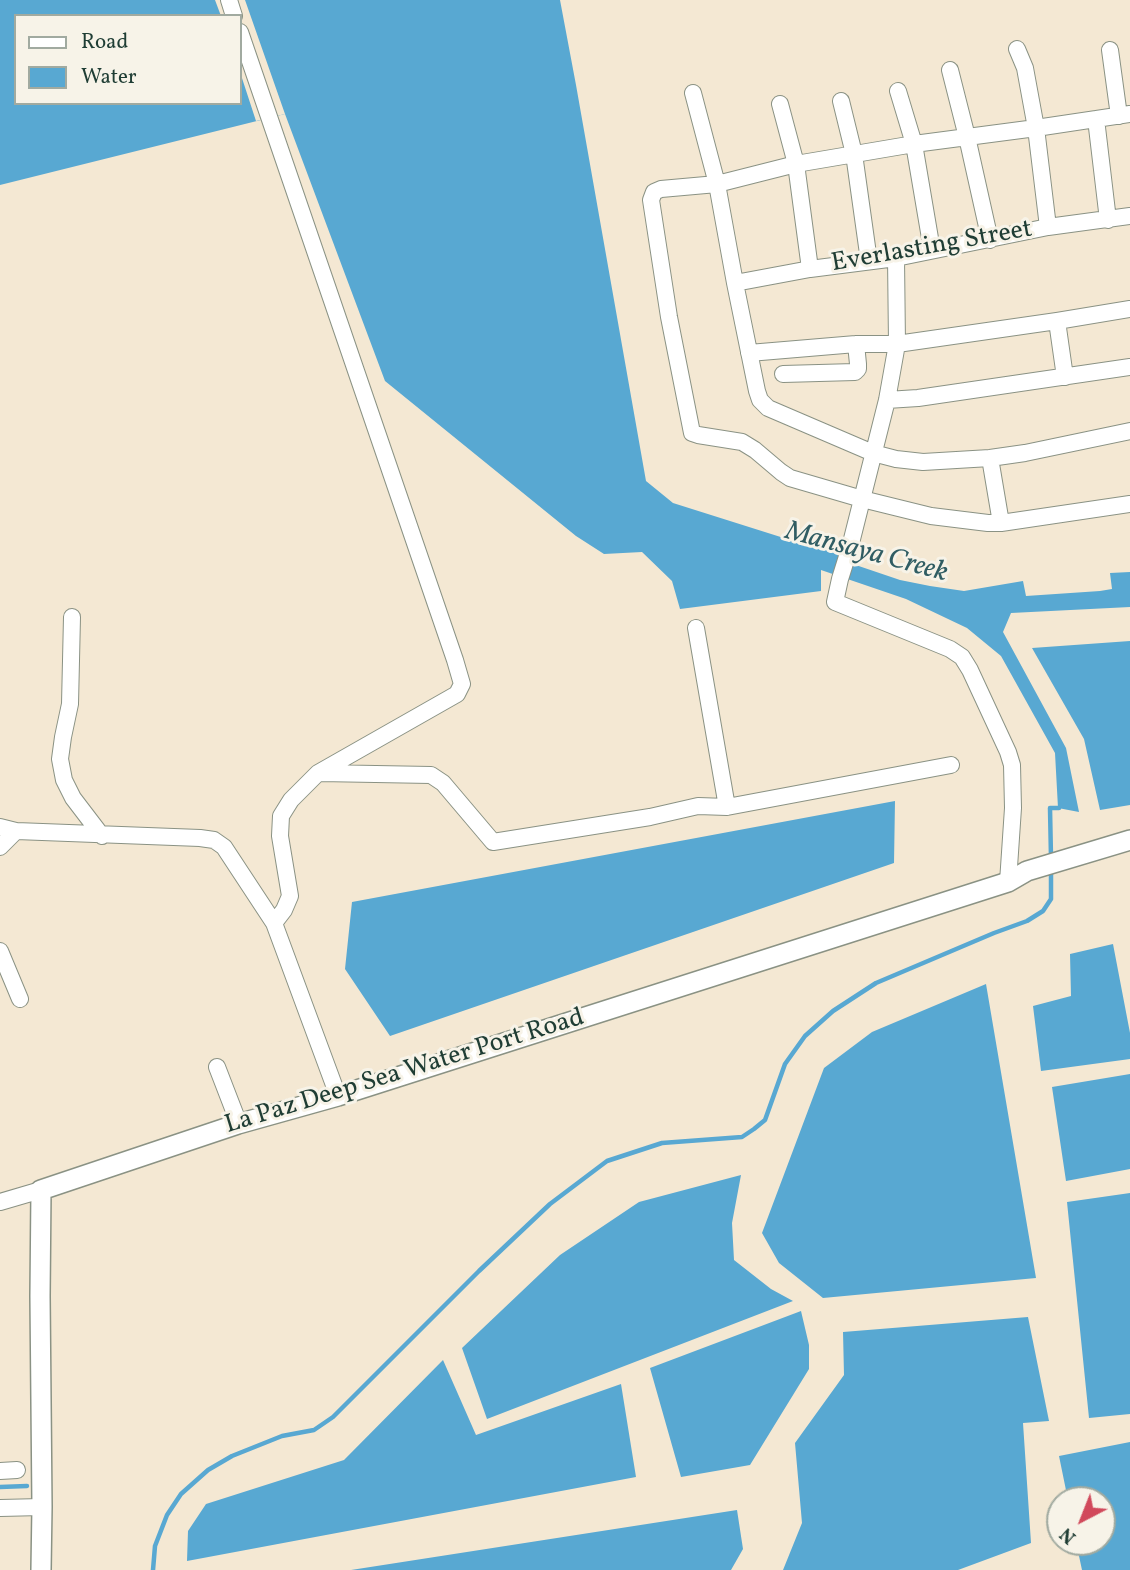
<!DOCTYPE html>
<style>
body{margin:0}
#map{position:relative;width:1130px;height:1570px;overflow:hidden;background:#f4e8d3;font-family:Vollkorn,serif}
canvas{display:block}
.legend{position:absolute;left:14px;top:14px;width:228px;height:91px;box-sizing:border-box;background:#f7f3e8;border:2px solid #a1aaa0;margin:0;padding:9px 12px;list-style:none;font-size:21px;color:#1f3d34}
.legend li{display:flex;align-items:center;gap:14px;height:35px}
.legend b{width:35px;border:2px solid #a1aaa0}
.north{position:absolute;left:1046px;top:1486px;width:70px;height:70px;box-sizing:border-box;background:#f7f3e8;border:2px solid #a1aaa0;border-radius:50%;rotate:222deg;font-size:19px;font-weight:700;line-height:28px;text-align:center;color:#1f3d34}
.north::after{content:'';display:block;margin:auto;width:24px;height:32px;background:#d1495b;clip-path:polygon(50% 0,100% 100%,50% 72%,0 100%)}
</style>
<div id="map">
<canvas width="1130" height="1570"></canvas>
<ul class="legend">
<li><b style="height:9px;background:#fff"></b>Road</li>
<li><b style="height:19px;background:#58a8d2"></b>Water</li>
</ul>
<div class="north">N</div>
</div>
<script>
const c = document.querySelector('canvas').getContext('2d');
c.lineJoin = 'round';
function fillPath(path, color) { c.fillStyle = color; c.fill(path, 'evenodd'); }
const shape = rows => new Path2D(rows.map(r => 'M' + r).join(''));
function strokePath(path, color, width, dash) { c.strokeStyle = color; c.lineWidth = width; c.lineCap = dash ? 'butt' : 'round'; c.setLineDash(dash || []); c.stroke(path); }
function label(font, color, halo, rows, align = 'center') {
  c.font = font + ' Vollkorn,serif'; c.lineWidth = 6; c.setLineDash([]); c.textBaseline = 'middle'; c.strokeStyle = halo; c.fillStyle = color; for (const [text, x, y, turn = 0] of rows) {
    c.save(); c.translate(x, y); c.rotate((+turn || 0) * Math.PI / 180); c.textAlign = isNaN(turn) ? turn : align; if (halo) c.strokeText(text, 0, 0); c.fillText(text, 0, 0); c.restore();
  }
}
fillPath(shape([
 [0,0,560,0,576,85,646,481,673,503,806,545,810,533,840,543,838,559,900,580,930,586,964,591,1023,581,1026,596,1100,591,1112,589,1110,573,1130,572,1130,607,1011,613,1003,632,1066,748,1079,812,1058,808,1055,753,1001,656,967,628,906,599,821,570,821,591,680,609,672,581,642,552,604,554,576,536,385,381,285,114,0,185],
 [16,16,240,16,240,103,16,103],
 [1130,641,1130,805,1100,810,1084,739,1032,648],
 [895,801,894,863,390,1036,345,969,352,902],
 [1113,944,1130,1033,1130,1059,1041,1071,1033,1006,1071,996,1070,954],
 [986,984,1036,1278,823,1298,779,1263,762,1233,824,1068,872,1032],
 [1130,1074,1130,1169,1066,1181,1052,1087],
 [741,1175,732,1223,734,1260,771,1289,793,1301,487,1419,462,1348,560,1255,639,1202],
 [1130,1193,1130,1414,1089,1418,1067,1202],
 [801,1311,809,1345,809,1369,750,1465,681,1477,650,1368],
 [1028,1317,1049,1421,1023,1423,1031,1543,958,1570,783,1570,802,1523,795,1443,844,1375,843,1332],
 [443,1360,476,1435,621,1384,636,1477,187,1561,188,1531,206,1504,344,1460],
 [1130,1442,1130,1570,1082,1570,1076,1542,1102,1542,1102,1500,1068,1500,1059,1456],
 [737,1510,743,1549,731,1570,351,1570]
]), '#58a8d2');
fillPath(shape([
 [215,0,245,0,285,114,256,121,240,72,240,16,221,16]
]), '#f4e8d3');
strokePath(shape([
 [1051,858,1050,808,1059,808],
 [0,1487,27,1486],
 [153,1570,155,1546,167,1515,181,1494,208,1470,232,1456,282,1436,314,1430,333,1417,479,1271,550,1204,607,1161,662,1143,742,1137,754,1129,765,1120,785,1064,805,1036,833,1011,876,983,994,933,1027,921,1043,911,1051,899,1051,870]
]), '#58a8d2', 4.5);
const minor = shape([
 [229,0,234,16],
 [240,32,455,660,462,684,457,694,318,773,291,800,281,816,280,836,290,896,284,910,274,923],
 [1017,49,1025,68,1036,128,1048,227],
 [1110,50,1119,116],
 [950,70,967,137,990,240],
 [898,91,914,144,932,250],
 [693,93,717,184,735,283,757,391,760,400,768,408,873,453,896,459,923,462,990,458,1025,453,1130,431],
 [841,101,854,154,869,261],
 [780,104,796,164,810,269],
 [1130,114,1036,128,914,144,796,164,717,184,661,189,654,192,651,200,669,317,692,433,698,435,742,442,755,450,781,472,790,478,862,499,931,516,988,523,1001,523,1130,504],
 [1096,119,1108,220],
 [896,258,897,344,887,400,850,547,840,579,835,602,950,649,962,657,970,670,1008,752,1012,765,1013,808,1008,882],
 [735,283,810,269,896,258,1048,227,1130,216],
 [1057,321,1065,377],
 [749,353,856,344,897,344,1057,321,1130,309],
 [783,374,855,372,858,369,858,364,856,344],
 [887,400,918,398,1130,367],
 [990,458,1001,523],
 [72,617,70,704,63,737,60,759,64,780,73,798,102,836],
 [696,628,727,807],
 [320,773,431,775,443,783,493,842,650,817,698,806,727,807,951,765],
 [0,827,16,831,200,838,214,840,224,847,274,923,338,1096],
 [0,847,16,831],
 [0,951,20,999],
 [217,1067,239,1124],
 [0,1202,41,1190],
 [0,1471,17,1470],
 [0,1508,42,1507]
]);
const major = shape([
 [41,1570,42,1507,40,1296,41,1190,238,1124,338,1096,1008,882,1027,871,1130,840]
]);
strokePath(minor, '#8a9284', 18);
strokePath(major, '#8a9284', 22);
strokePath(minor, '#fff', 16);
strokePath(major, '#fff', 19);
label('26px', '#1f3d34', '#f7f3e8', [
 ["Everlasting Street",932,248,-10],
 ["La Paz Deep Sea Water Port Road",405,1073,-17]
]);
label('italic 28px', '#305d63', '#f7f3e8', [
 ["Mansaya Creek",866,554,15]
]);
</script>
